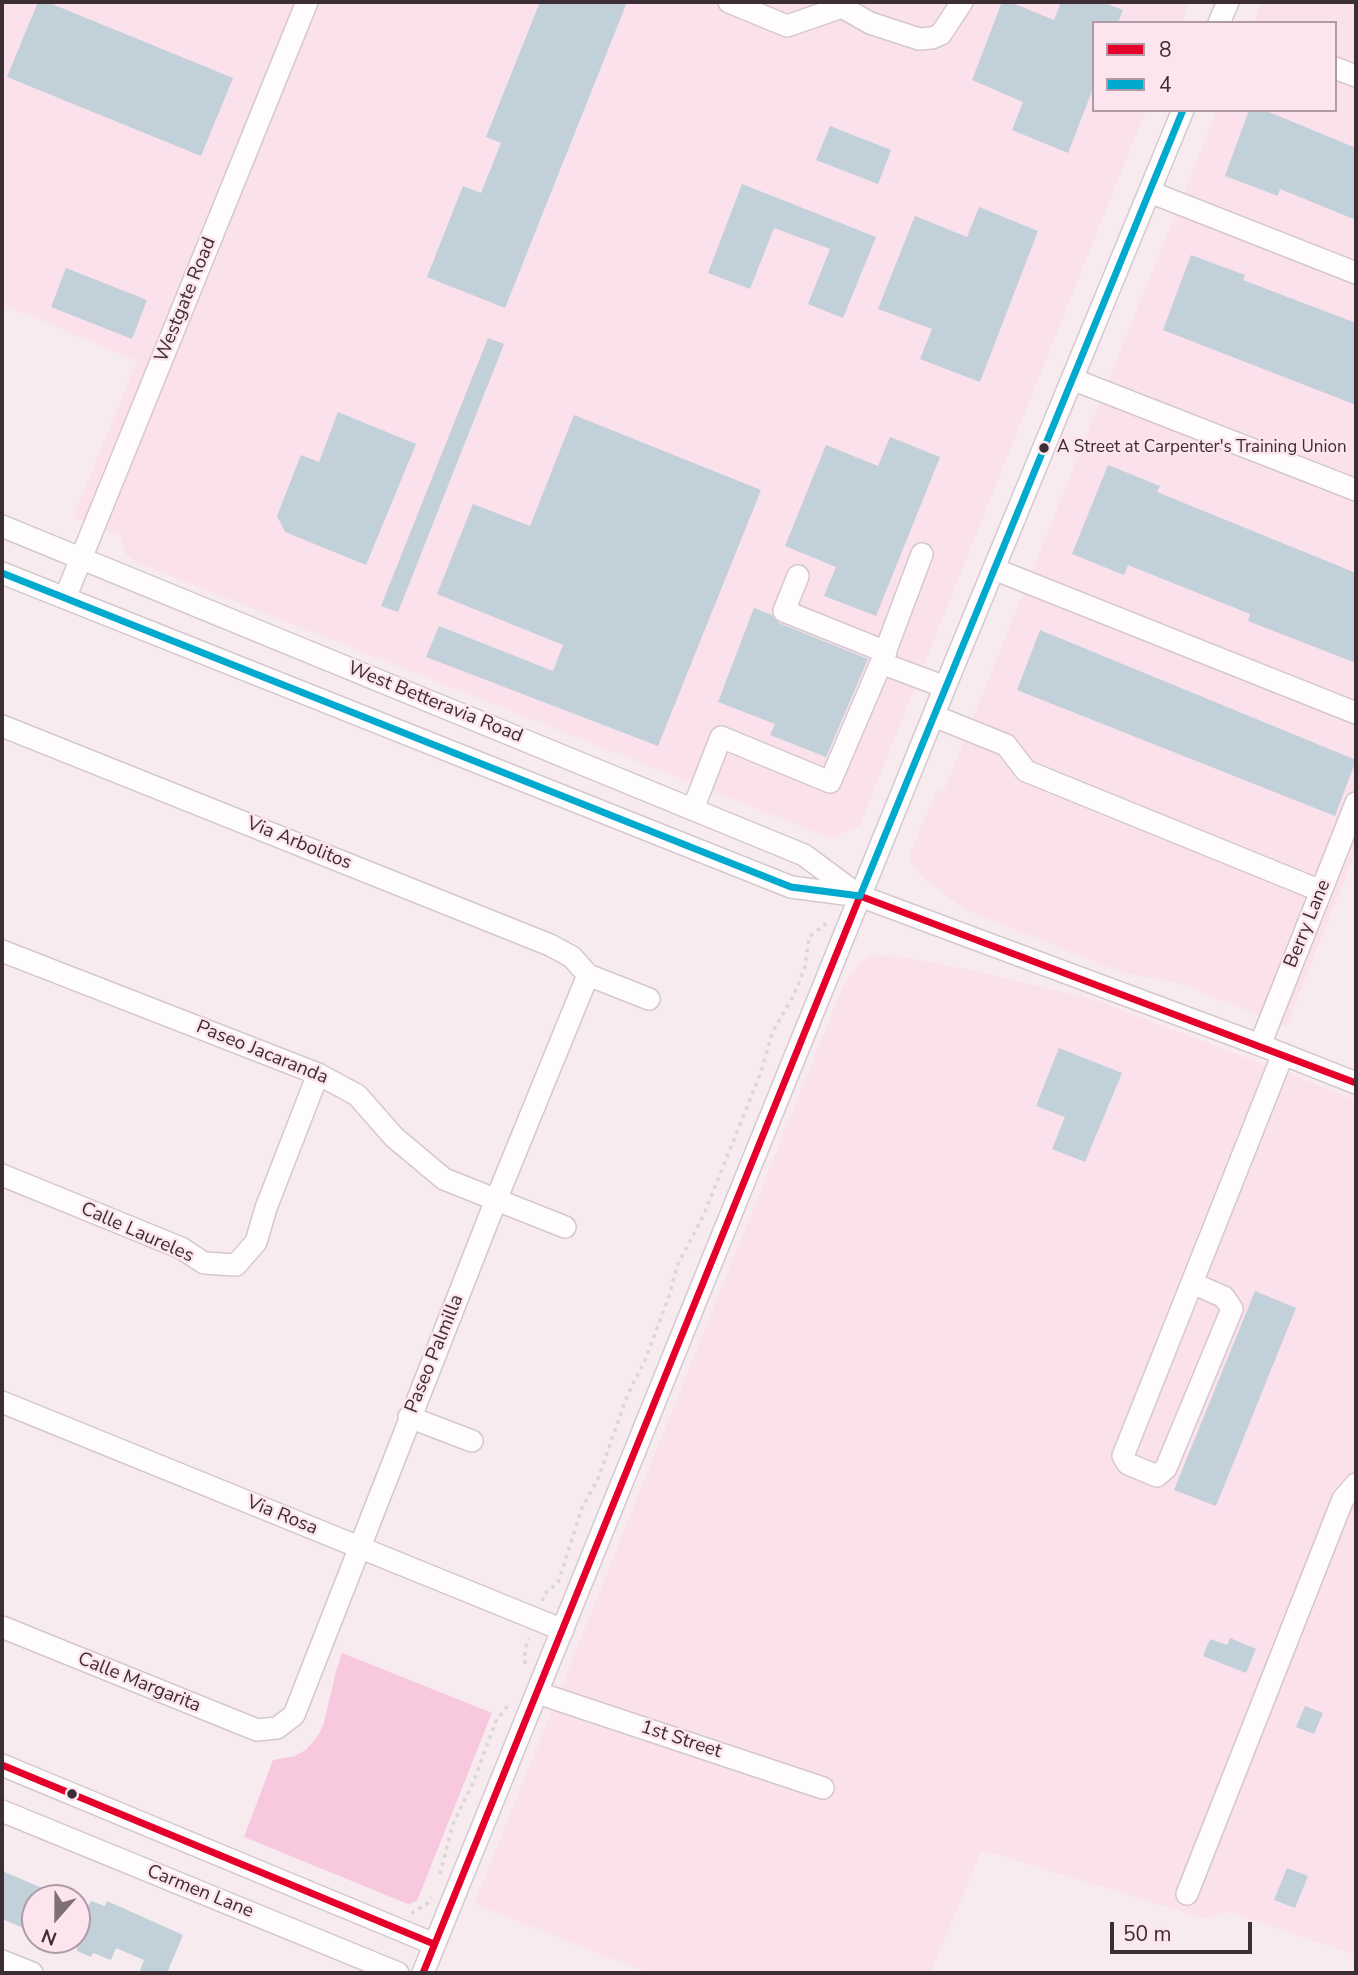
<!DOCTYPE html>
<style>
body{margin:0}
#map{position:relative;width:1358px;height:1975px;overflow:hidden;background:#f7ebf0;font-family:"Nunito Sans",sans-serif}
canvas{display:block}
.frame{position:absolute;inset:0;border:4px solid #3d2d34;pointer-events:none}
.legend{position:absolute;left:1092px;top:21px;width:245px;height:91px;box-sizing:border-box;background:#fde5ef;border:2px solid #b09ba4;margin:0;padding:9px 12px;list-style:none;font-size:21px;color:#3d2d34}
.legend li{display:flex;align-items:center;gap:14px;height:35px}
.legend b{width:35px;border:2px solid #b09ba4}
.north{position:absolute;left:21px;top:1884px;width:70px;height:70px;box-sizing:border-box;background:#fde5ef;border:2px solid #b09ba4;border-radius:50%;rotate:201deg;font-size:19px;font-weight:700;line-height:28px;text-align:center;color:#3d2d34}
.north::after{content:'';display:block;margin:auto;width:24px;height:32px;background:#7e7076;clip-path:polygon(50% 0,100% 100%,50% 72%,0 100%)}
.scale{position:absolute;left:1110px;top:1922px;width:142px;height:32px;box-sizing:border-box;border:4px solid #3d2d34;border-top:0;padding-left:9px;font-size:21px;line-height:24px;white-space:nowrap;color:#3d2d34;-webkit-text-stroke:5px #fde5ef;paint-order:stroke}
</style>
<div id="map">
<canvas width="1358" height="1975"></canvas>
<div class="frame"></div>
<ul class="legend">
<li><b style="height:9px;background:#e4002b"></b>8</li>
<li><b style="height:9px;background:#00a9ce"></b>4</li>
</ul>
<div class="north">N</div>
<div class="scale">50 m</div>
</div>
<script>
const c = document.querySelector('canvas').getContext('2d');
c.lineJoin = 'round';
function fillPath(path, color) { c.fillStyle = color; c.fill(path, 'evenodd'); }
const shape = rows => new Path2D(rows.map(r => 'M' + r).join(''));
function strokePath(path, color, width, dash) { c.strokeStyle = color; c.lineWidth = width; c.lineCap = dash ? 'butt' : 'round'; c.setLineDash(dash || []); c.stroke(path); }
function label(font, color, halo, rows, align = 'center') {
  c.font = font + ' "Nunito Sans",sans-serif'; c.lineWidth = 5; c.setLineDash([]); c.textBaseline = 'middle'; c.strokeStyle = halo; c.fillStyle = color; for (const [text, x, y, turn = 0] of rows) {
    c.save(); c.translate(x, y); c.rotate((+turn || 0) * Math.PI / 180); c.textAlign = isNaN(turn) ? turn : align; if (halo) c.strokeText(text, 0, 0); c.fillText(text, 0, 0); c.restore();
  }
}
fillPath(shape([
 [2,2,1190,2,1181,23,1094,23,1094,110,1146,110,860,825,830,838,136,562,126,555,120,536,73,517,137,361,2,304],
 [1261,2,1356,2,1356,851,1286,1027,1180,983,1123,973,963,909,920,875,910,860,910,853,936,792,945,788,1217,110,1335,110,1335,23,1253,23],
 [871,955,903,957,971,970,1096,1000,1356,1100,1356,1943,1352,1954,1228,1912,1207,1919,982,1850,930,1973,648,1973,474,1904,842,988,858,965]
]), '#fbe1ec');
fillPath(shape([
 [342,1653,492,1713,417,1901,408,1904,244,1837,273,1760,295,1756,307,1749,319,1734,324,1723,336,1671]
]), '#f8c9de');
fillPath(shape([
 [38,2,47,2,233,78,201,156,7,77],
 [540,2,627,2,505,308,427,277,463,186,481,193,501,143,486,137],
 [1002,2,1010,2,1054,20,1061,2,1102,2,1123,10,1118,23,1094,23,1094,86,1068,153,1012,130,1023,102,972,80],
 [1249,110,1264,110,1356,148,1356,220,1280,189,1278,196,1225,176],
 [830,126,891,150,878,184,816,160],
 [742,184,876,237,843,318,808,304,830,249,774,228,750,289,708,273],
 [979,207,1038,231,980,382,920,359,932,329,878,309,915,216,967,237],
 [1191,255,1245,275,1243,280,1356,323,1356,405,1163,330],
 [66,268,147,300,132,339,51,307],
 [488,338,504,344,398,612,381,606],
 [338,412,416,444,366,565,285,532,277,516,301,455,319,462],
 [574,415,761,490,658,746,426,657,439,626,553,671,563,645,437,594,473,504,530,526],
 [890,437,940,457,876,616,824,596,836,567,785,546,826,445,878,466],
 [1108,465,1160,486,1157,492,1356,573,1356,663,1248,621,1250,614,1128,565,1124,575,1072,554],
 [754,608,772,615,779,623,868,659,826,757,770,735,775,724,718,702],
 [1040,630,1356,760,1335,816,1017,690],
 [1059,1048,1122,1073,1085,1162,1052,1149,1065,1117,1036,1106],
 [1255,1291,1296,1308,1216,1506,1174,1490],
 [1230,1638,1256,1649,1246,1673,1203,1656,1210,1639,1227,1645],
 [1305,1706,1323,1713,1314,1734,1296,1727],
 [1287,1868,1308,1876,1295,1908,1274,1900],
 [2,1871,66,1898,35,1898,35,1933,2,1919],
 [77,1900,89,1905,91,1901,105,1906,107,1901,183,1935,167,1973,139,1973,144,1960,116,1948,111,1960,93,1953,91,1957,77,1951]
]), '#c1d0d9');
const minor = shape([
 [729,2,787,26,842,7],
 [842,7,870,23,919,39,932,38,941,34,962,2],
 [1219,23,1228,2],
 [1335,68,1356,76],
 [1150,192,1356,273],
 [1072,379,1356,490],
 [2,526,804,855,858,895],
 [994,569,1356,713],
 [2,573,791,887,860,896,1260,1045,1356,1083],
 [798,576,784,611,886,652],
 [65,598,307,2],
 [881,663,922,554],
 [934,716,1006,745,1026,771,1321,891],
 [2,726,550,945,572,957,588,975,649,999],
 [693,809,721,737,830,782,881,663,945,687],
 [2,951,318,1074,357,1095,394,1137,444,1179,565,1227],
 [1260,1045,1356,803],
 [2,1175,181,1248,204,1263,236,1265,256,1242,266,1208,318,1074],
 [1192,1283,1224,1297,1232,1309,1166,1468,1157,1476,1128,1464,1123,1456,1283,1054],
 [2,1402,563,1630],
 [409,1417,472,1441],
 [2,1627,257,1730,277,1728,294,1715,496,1200,588,975],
 [538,1693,823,1788],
 [2,1765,434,1944],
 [2,1811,398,1973],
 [1187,1894,1343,1499,1356,1484],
 [2,1961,32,1973],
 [423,1973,945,687,1183,110]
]);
strokePath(minor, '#d5c8cd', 24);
strokePath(shape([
 [542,1601,544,1594,558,1583,582,1508,598,1479,627,1396,646,1358,669,1296,677,1266,704,1214,760,1075,773,1031,794,995,805,967,809,937,828,922],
 [525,1664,525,1649,529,1638],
 [440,1874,453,1824,473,1783,496,1721,509,1704],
 [412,1914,413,1912,427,1904,431,1897]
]), '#d9d6d7', 3.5, [3.5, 5]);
strokePath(minor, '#fefcfd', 21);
strokePath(shape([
 [2,1765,434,1944],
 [423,1973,860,896,1356,1083]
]), '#e4002b', 7);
strokePath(shape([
 [2,573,791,887,860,896,1183,110]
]), '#00a9ce', 7);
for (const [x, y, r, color] of [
 [1044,448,6,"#3d2d34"],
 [72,1794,6,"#3d2d34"]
]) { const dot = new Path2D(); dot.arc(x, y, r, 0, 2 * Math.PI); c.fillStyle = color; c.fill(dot); strokePath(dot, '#fde5ef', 2.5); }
label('17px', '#3d2d34', '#fde5ef', [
 ["A Street at Carpenter's Training Union",1057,448]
], 'left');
label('19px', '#3d2d34', '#fde5ef', [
 ["Westgate Road",186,300,-68],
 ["West Betteravia Road",435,703,22],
 ["Via Arbolitos",299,844,22],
 ["Berry Lane",1308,924,-68],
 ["Paseo Jacaranda",262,1053,22],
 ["Calle Laureles",137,1233,24],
 ["Paseo Palmilla",435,1354,-68],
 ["Via Rosa",282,1516,22],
 ["Calle Margarita",139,1683,22],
 ["1st Street",681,1740,18],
 ["Carmen Lane",200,1892,22]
]);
</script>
